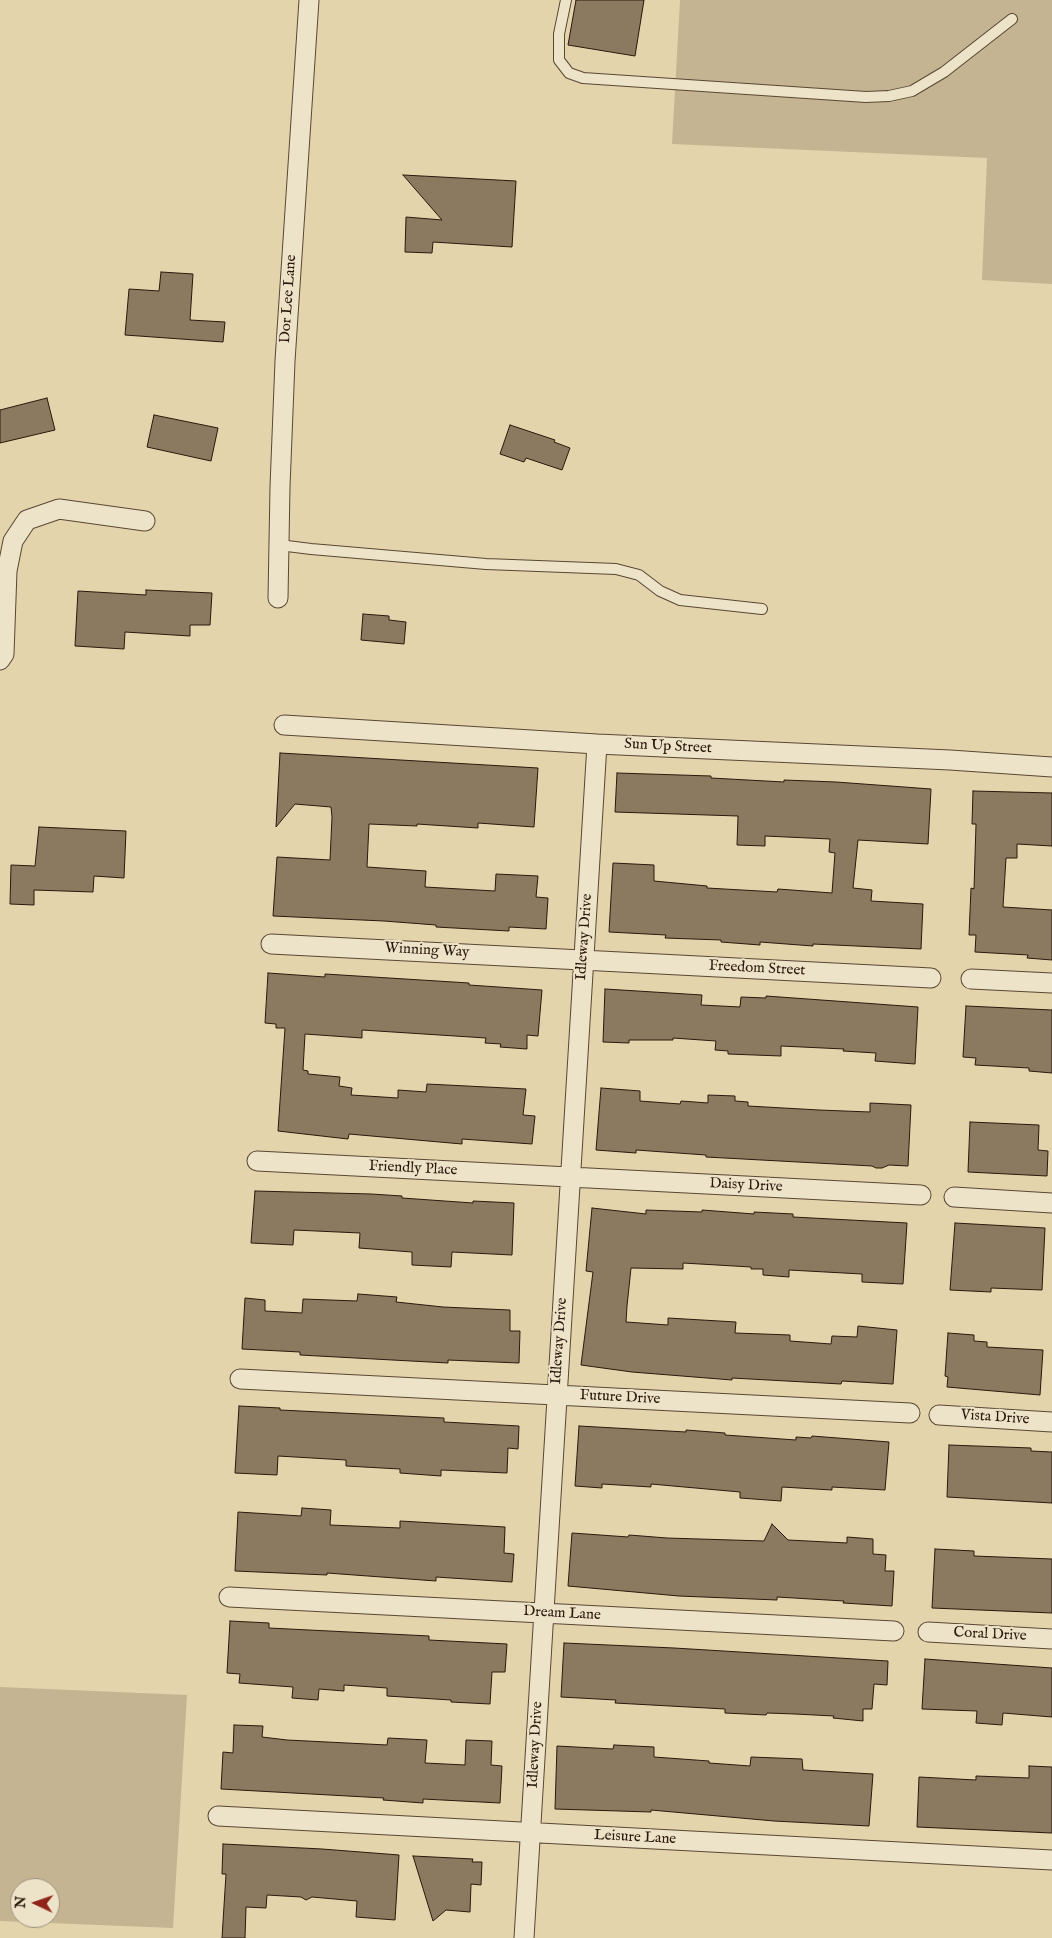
<!DOCTYPE html>
<style>
body{margin:0}
#map{position:relative;width:1052px;height:1938px;overflow:hidden;background:#e3d4ac;font-family:"IM FELL English",serif}
canvas{display:block}
.north{position:absolute;left:10px;top:1878px;width:50px;height:50px;box-sizing:border-box;background:#ede3c9;border:1px solid #9f927d;border-radius:50%;rotate:273deg;font-size:14px;font-weight:700;line-height:20px;text-align:center;color:#2b180c}
.north::after{content:'';display:block;margin:auto;width:18px;height:22px;background:#8f2418;clip-path:polygon(50% 0,100% 100%,50% 72%,0 100%)}
</style>
<div id="map">
<canvas width="1052" height="1938"></canvas>
<div class="north">N</div>
</div>
<script>
const c = document.querySelector('canvas').getContext('2d');
c.lineJoin = 'round';
function fillPath(path, color) { c.fillStyle = color; c.fill(path, 'evenodd'); }
const shape = rows => new Path2D(rows.map(r => 'M' + r).join(''));
function strokePath(path, color, width, dash) { c.strokeStyle = color; c.lineWidth = width; c.lineCap = dash ? 'butt' : 'round'; c.setLineDash(dash || []); c.stroke(path); }
function label(font, color, halo, rows, align = 'center') {
  c.font = font + ' "IM FELL English",serif'; c.lineWidth = 4; c.setLineDash([]); c.textBaseline = 'middle'; c.strokeStyle = halo; c.fillStyle = color; for (const [text, x, y, turn = 0] of rows) {
    c.save(); c.translate(x, y); c.rotate((+turn || 0) * Math.PI / 180); c.textAlign = isNaN(turn) ? turn : align; if (halo) c.strokeText(text, 0, 0); c.fillText(text, 0, 0); c.restore();
  }
}
fillPath(shape([
 [680,0,1052,0,1052,284,982,280,987,158,672,144],
 [0,1687,187,1695,173,1928,0,1921],
 [20,1888,50,1888,50,1918,20,1918]
]), '#c4b491');
const building = shape([
 [576,0,644,0,635,56,568,45,576,0],
 [403,175,516,181,512,247,433,242,432,253,405,252,406,217,442,220,403,175],
 [161,272,193,274,190,320,225,322,223,342,125,335,129,289,159,291,161,272],
 [47,398,55,430,0,443,0,410,47,398],
 [154,415,218,428,211,461,147,447,154,415],
 [510,425,555,440,554,442,570,448,562,470,526,458,524,462,500,454,510,425],
 [146,590,212,593,210,625,190,625,190,636,125,632,124,649,75,646,78,591,146,595,146,590],
 [363,614,389,616,389,620,406,622,404,644,361,640,363,614],
 [280,753,538,768,534,827,478,823,478,828,417,824,417,826,369,824,367,867,426,871,425,887,495,891,496,874,538,876,536,897,548,898,546,929,509,927,509,931,436,927,436,925,384,921,273,916,277,857,330,860,332,817,331,807,295,804,276,827,280,753],
 [617,773,711,776,711,778,784,782,784,780,836,782,931,789,928,844,858,840,853,888,872,890,871,901,923,904,921,949,813,944,813,946,760,942,760,945,721,942,721,940,665,938,666,935,609,932,613,863,654,865,654,881,707,886,707,888,777,892,778,889,832,893,835,853,829,852,830,839,765,836,765,846,737,845,738,816,615,812,617,773],
 [973,791,1052,793,1052,846,1017,844,1017,858,1006,858,1003,907,1052,910,1052,960,1027,958,1028,955,975,952,976,935,969,935,971,888,974,889,976,824,972,824,973,791],
 [39,827,126,831,124,878,94,876,93,892,34,890,34,905,10,904,11,865,35,866,39,827],
 [268,973,325,977,325,974,469,983,469,985,542,990,538,1036,527,1035,527,1049,500,1047,501,1044,485,1043,486,1038,362,1030,362,1038,305,1034,303,1070,308,1071,308,1074,340,1077,339,1086,352,1088,351,1095,398,1098,398,1090,426,1092,427,1084,526,1089,523,1115,535,1116,532,1144,462,1139,462,1144,349,1134,348,1139,278,1131,285,1028,276,1028,276,1024,265,1023,268,973],
 [605,989,702,995,701,1005,740,1007,741,997,766,998,766,996,918,1007,915,1064,875,1061,876,1053,843,1051,844,1049,781,1046,781,1056,728,1054,728,1051,715,1050,716,1041,673,1038,673,1040,629,1040,629,1043,603,1042,605,989],
 [966,1006,1052,1010,1052,1073,1029,1071,1029,1068,975,1065,976,1058,963,1057,966,1006],
 [601,1088,640,1091,640,1101,680,1104,681,1101,708,1103,708,1095,735,1096,735,1101,748,1102,748,1106,819,1110,870,1112,870,1103,911,1105,908,1166,889,1165,882,1168,876,1168,872,1166,706,1157,706,1155,636,1150,636,1153,596,1150,601,1088],
 [970,1122,1039,1125,1038,1150,1048,1151,1047,1176,968,1172,970,1122],
 [255,1191,371,1194,402,1196,402,1198,473,1203,473,1201,514,1203,512,1255,452,1252,451,1267,412,1265,412,1252,359,1248,360,1233,294,1230,293,1245,251,1243,255,1191],
 [592,1208,646,1214,646,1210,702,1212,702,1210,754,1214,754,1212,793,1214,793,1217,907,1223,903,1284,862,1282,862,1274,789,1270,789,1277,763,1275,763,1269,751,1269,751,1267,683,1263,683,1269,631,1268,627,1306,626,1322,668,1325,668,1318,736,1322,735,1333,790,1335,790,1341,831,1344,832,1336,857,1337,858,1326,897,1330,893,1384,842,1381,841,1384,732,1378,732,1380,632,1372,581,1365,593,1272,586,1271,592,1208],
 [955,1223,1045,1228,1042,1290,991,1288,991,1292,950,1290,955,1223],
 [358,1294,397,1297,396,1302,443,1307,510,1310,510,1331,520,1331,519,1363,448,1360,448,1363,300,1355,300,1352,242,1349,245,1298,265,1300,265,1311,302,1313,303,1299,357,1301,358,1294],
 [948,1333,974,1335,974,1341,987,1342,987,1347,1043,1350,1040,1395,947,1387,948,1377,945,1376,948,1333],
 [239,1406,280,1408,280,1410,444,1418,444,1422,519,1426,518,1449,508,1448,507,1473,441,1470,441,1476,400,1473,400,1469,346,1466,346,1460,278,1456,277,1475,235,1473,239,1406],
 [579,1426,686,1432,686,1430,725,1433,725,1435,796,1440,796,1437,811,1438,812,1436,889,1442,885,1490,832,1487,832,1490,782,1487,781,1501,740,1498,740,1492,651,1484,651,1487,602,1484,602,1488,575,1486,579,1426],
 [949,1445,1031,1448,1031,1451,1052,1452,1052,1503,947,1497,949,1445],
 [302,1508,331,1510,330,1525,400,1528,400,1521,505,1527,504,1553,514,1554,512,1582,436,1577,436,1581,327,1573,327,1575,235,1571,238,1512,301,1516,302,1508],
 [772,1524,788,1540,847,1543,847,1537,873,1539,873,1554,886,1555,885,1571,894,1571,892,1606,843,1603,844,1601,777,1597,777,1600,679,1596,568,1586,572,1533,628,1537,629,1535,667,1538,764,1541,772,1524],
 [935,1549,974,1551,974,1556,1052,1559,1052,1613,932,1608,935,1549],
 [230,1621,269,1623,269,1628,429,1636,429,1640,507,1644,505,1672,492,1672,490,1704,451,1702,451,1700,387,1696,387,1688,344,1685,344,1691,319,1689,318,1700,292,1698,293,1687,239,1683,240,1674,227,1673,230,1621],
 [564,1643,674,1648,888,1661,887,1685,874,1684,872,1709,863,1709,863,1721,833,1718,834,1716,795,1714,767,1713,766,1715,725,1713,725,1709,615,1703,616,1700,561,1697,564,1643],
 [925,1659,1052,1668,1052,1717,1003,1713,1002,1725,976,1723,977,1711,922,1709,925,1659],
 [234,1725,263,1726,262,1737,287,1740,387,1745,388,1738,427,1740,425,1763,465,1765,466,1740,492,1741,491,1765,502,1766,500,1803,423,1799,423,1803,383,1800,384,1798,221,1789,223,1752,233,1753,234,1725],
 [614,1745,654,1747,654,1757,709,1761,709,1763,750,1766,751,1757,802,1759,803,1770,873,1774,869,1826,774,1821,651,1810,651,1812,555,1809,557,1746,613,1749,614,1745],
 [1029,1766,1052,1767,1052,1833,917,1827,919,1777,976,1780,976,1776,1029,1778,1029,1766],
 [223,1844,322,1849,399,1855,395,1920,356,1917,357,1901,312,1897,306,1900,301,1897,267,1895,266,1908,246,1907,245,1938,222,1938,226,1874,222,1874,223,1844],
 [413,1856,473,1859,472,1862,482,1862,481,1885,471,1884,470,1912,446,1910,433,1921,413,1856]
]);
fillPath(building, '#8b7a5f');
strokePath(building, '#2b180c', 1);
const lane = shape([
 [566,0,559,34,559,60,569,73,583,78,866,97,889,96,912,91,944,72,1012,19],
 [279,545,311,549,486,564,616,569,639,575,660,591,680,600,762,609]
]);
const street = shape([
 [278,598,280,487,285,361,309,0],
 [0,660,4,654,7,571,13,541,27,520,59,509,145,521],
 [284,725,597,744,950,760,1052,767],
 [271,944,931,978],
 [971,979,1052,983],
 [257,1161,921,1195],
 [954,1197,1052,1203],
 [240,1379,910,1413],
 [939,1415,1052,1422],
 [229,1597,894,1631],
 [928,1632,1052,1639],
 [218,1816,1052,1860],
 [524,1938,597,744]
]);
strokePath(lane, '#594734', 12);
strokePath(street, '#594734', 21);
strokePath(lane, '#ede3c9', 10);
strokePath(street, '#ede3c9', 19);
label('15px', '#2b180c', '#ede3c9', [
 ["Dor Lee Lane",289,299,-86],
 ["Sun Up Street",668,747,3],
 ["Idleway Drive",585,937,-86],
 ["Winning Way",427,951,3],
 ["Freedom Street",757,969,3],
 ["Friendly Place",413,1169,3],
 ["Daisy Drive",746,1186,3],
 ["Idleway Drive",560,1341,-86],
 ["Future Drive",620,1398,3],
 ["Vista Drive",995,1418,4],
 ["Dream Lane",562,1614,3],
 ["Coral Drive",990,1635,3],
 ["Idleway Drive",536,1745,-87],
 ["Leisure Lane",635,1838,3]
]);
</script>
